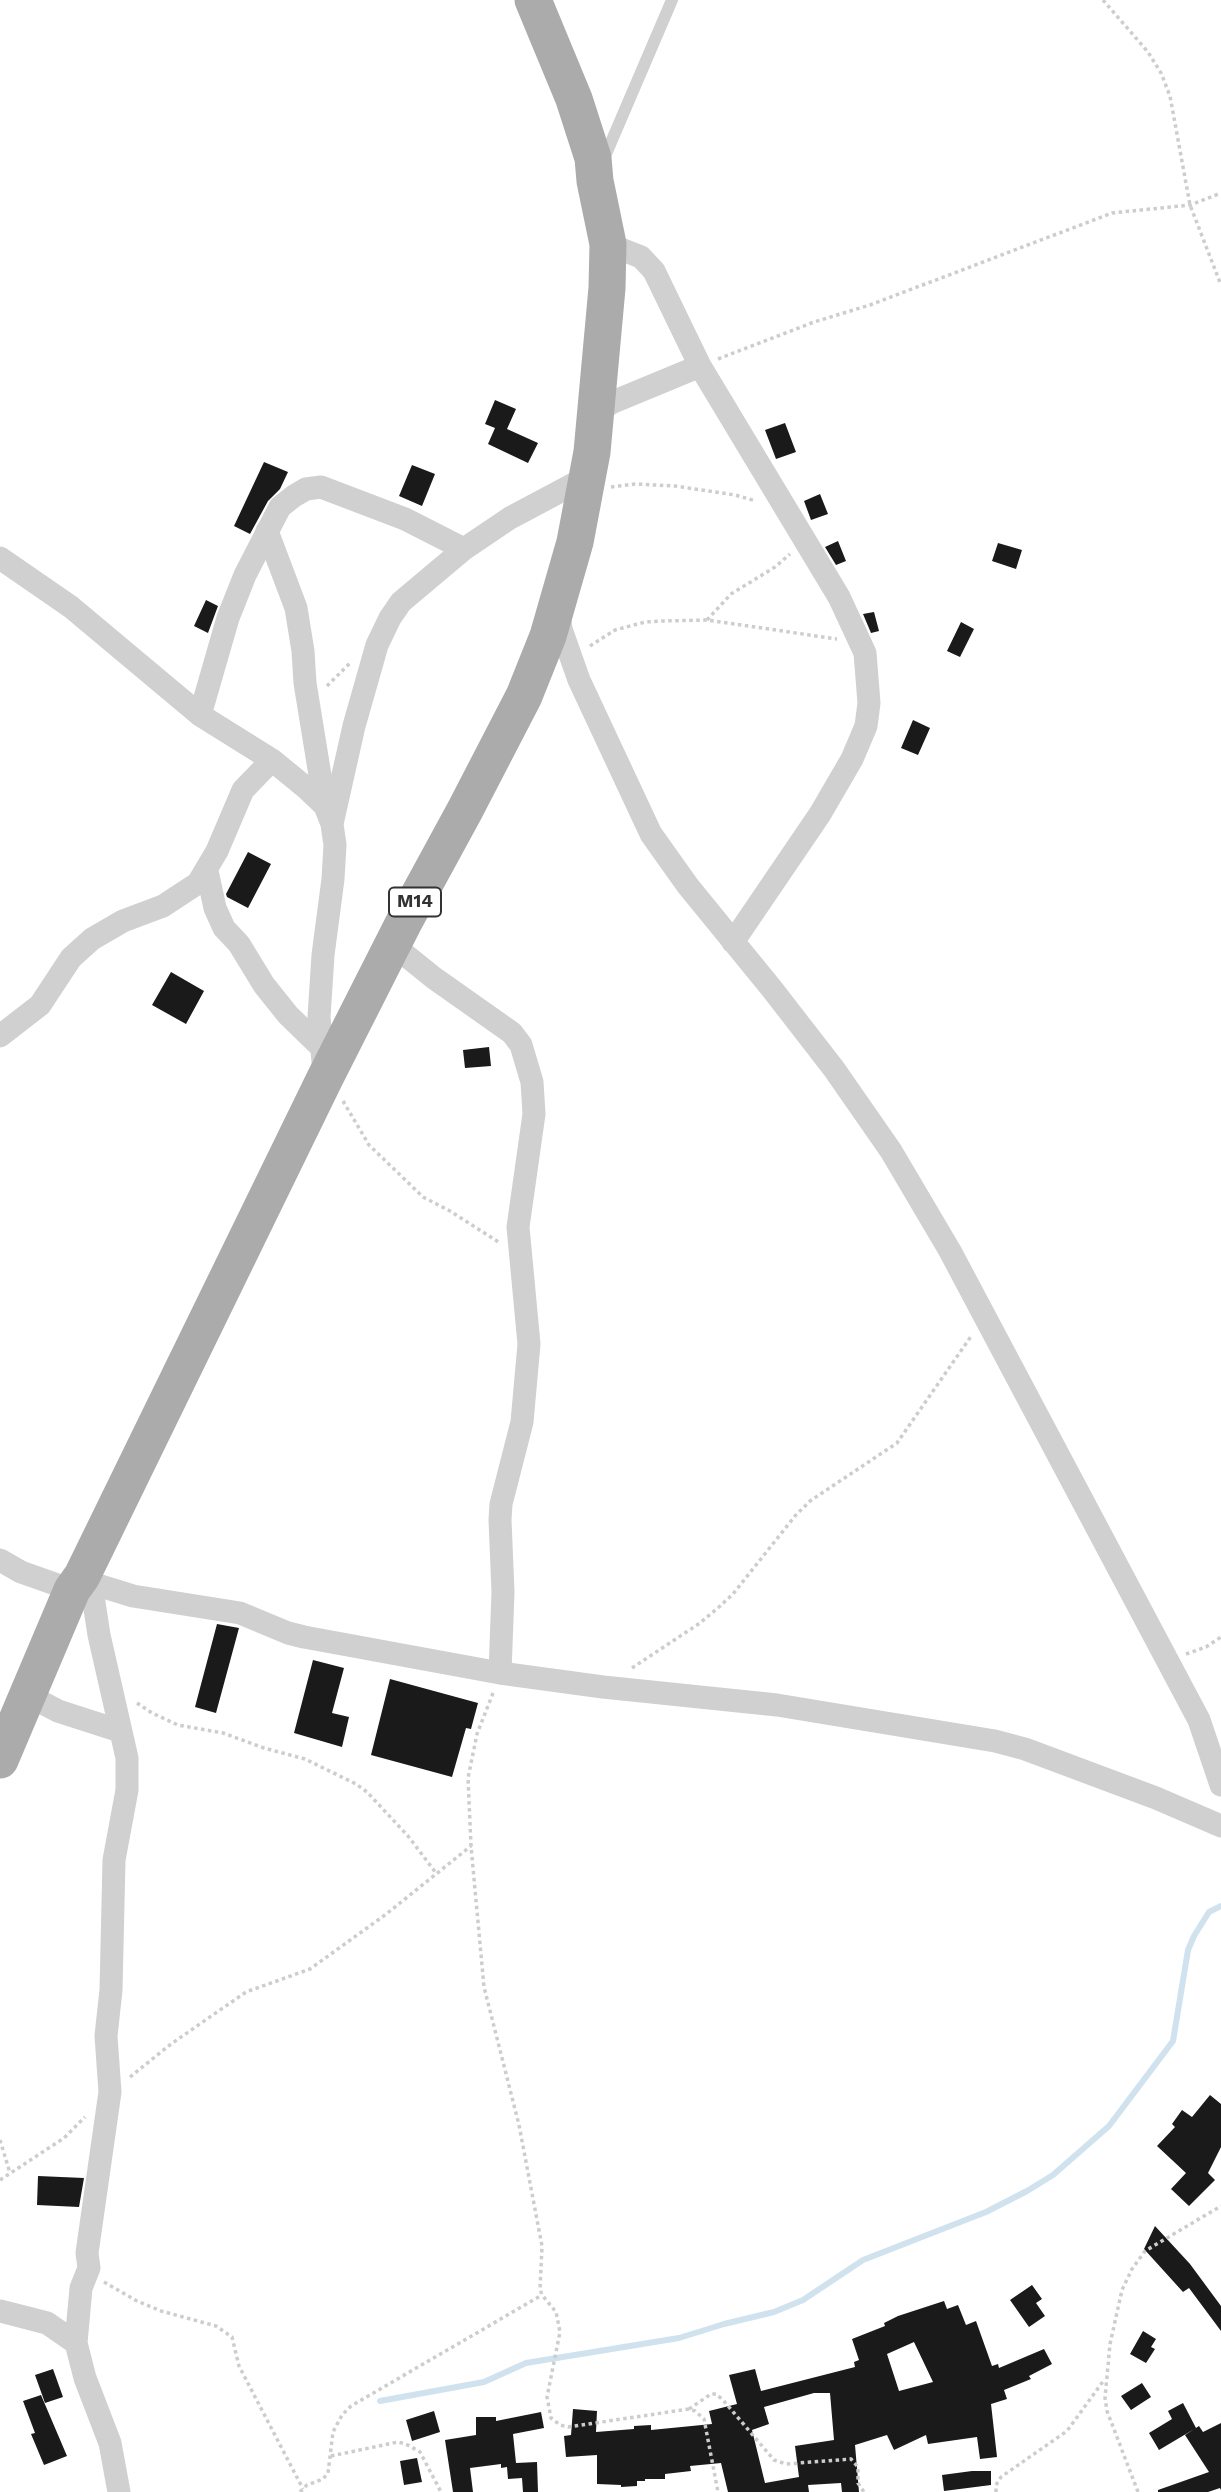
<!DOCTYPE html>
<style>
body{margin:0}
canvas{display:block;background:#fff}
</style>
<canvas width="1221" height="2492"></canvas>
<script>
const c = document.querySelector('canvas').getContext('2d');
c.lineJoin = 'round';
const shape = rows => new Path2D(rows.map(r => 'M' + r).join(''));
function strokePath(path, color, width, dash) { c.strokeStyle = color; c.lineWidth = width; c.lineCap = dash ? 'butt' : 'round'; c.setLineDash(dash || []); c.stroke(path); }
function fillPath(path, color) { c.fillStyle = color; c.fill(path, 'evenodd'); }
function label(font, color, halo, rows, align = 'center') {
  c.font = font + ' "Work Sans",sans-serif'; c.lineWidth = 7; c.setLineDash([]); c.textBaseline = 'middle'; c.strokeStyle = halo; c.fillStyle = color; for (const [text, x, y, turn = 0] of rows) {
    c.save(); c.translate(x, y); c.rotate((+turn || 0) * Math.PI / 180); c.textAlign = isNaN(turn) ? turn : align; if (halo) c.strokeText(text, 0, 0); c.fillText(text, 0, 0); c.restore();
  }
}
strokePath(shape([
 [380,2401,484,2382,526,2363,679,2338,724,2324,774,2312,803,2300,863,2260,986,2212,1027,2191,1053,2175,1109,2126,1173,2041,1188,1950,1194,1936,1209,1912,1221,1906]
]), '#cfe2ee', 6);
fillPath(shape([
 [495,400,516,409,507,429,538,443,528,463,488,444,495,428,485,424],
 [785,423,796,452,776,459,765,430],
 [264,462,288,472,280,489,268,501,250,534,234,526],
 [412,465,435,474,422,506,399,496],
 [820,494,828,514,811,520,804,501],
 [838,541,846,561,836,565,825,547],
 [998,543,1022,550,1016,569,992,561],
 [206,600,218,606,208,633,194,626],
 [874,612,879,631,871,633,863,614],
 [961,622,974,629,960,657,947,651],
 [913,720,930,728,918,755,901,748],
 [248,852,271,864,248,908,227,897,226,894],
 [171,972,204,991,186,1024,152,1005],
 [489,1047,491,1066,465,1068,463,1050],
 [217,1624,239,1628,216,1713,195,1707],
 [313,1660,344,1668,332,1713,349,1717,342,1747,294,1733],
 [390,1679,478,1703,471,1729,466,1728,452,1777,371,1755],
 [1210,2095,1221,2104,1221,2147,1208,2173,1215,2180,1189,2206,1171,2189,1186,2173,1157,2146,1175,2127,1172,2124,1182,2110,1192,2117],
 [38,2176,84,2178,79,2207,37,2205],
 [1155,2226,1190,2264,1221,2306,1221,2331,1189,2288,1183,2292,1144,2249],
 [1032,2285,1042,2299,1036,2303,1045,2316,1029,2327,1010,2300],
 [944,2301,947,2309,958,2305,966,2325,976,2321,992,2366,998,2364,999,2368,1044,2349,1052,2364,1029,2376,1031,2379,1004,2390,1007,2399,991,2404,997,2457,980,2459,977,2437,928,2444,926,2435,894,2450,887,2435,855,2445,859,2492,842,2492,841,2483,808,2485,809,2492,728,2492,721,2463,690,2466,691,2471,665,2474,665,2479,645,2479,645,2481,637,2481,637,2486,621,2487,621,2485,597,2484,597,2455,566,2457,564,2436,571,2435,573,2409,597,2411,596,2432,634,2429,634,2426,651,2425,651,2430,712,2424,709,2411,737,2404,729,2375,755,2369,761,2391,855,2367,854,2362,859,2360,852,2339,885,2326,884,2323,898,2316],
 [914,2342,933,2382,899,2391,887,2354],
 [814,2393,830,2393,834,2440,795,2446,799,2477,765,2483,752,2430,769,2424,764,2407],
 [1143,2331,1156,2339,1151,2347,1155,2349,1146,2363,1130,2354],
 [53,2369,63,2397,45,2403,35,2375],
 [1142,2383,1151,2397,1131,2410,1121,2396],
 [41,2395,67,2456,44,2465,31,2434,35,2433,23,2401],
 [1183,2403,1196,2428,1159,2450,1149,2433,1172,2419,1168,2411],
 [434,2411,440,2432,412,2441,406,2420],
 [541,2412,544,2428,513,2434,516,2463,537,2462,538,2492,523,2492,522,2478,508,2479,507,2467,501,2468,501,2464,470,2468,473,2492,453,2492,445,2440,476,2435,476,2417,496,2417,496,2421],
 [1221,2423,1221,2490,1220,2488,1208,2492,1158,2492,1158,2490,1209,2472,1185,2435,1199,2426,1203,2432],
 [417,2458,422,2482,404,2485,400,2461],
 [972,2471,991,2471,991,2485,944,2491,942,2475]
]), '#1a1a1a');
strokePath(shape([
 [1103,0,1148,52,1161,73,1170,96,1190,205,1221,285],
 [718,359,814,322,870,305,1112,213,1190,205,1221,193],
 [611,487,635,484,675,486,735,495,756,501],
 [707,620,731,594,775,567,790,554],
 [590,646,615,630,645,622,662,621,707,620,837,639],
 [327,686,351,662],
 [343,1101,369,1145,423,1197,450,1211,500,1243],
 [1186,1654,1206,1647,1221,1637],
 [632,1668,700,1623,719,1607,733,1594,795,1516,810,1501,897,1443,972,1335],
 [493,1693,477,1734,468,1778,471,1846,484,1987,519,2125,542,2246,540,2289,542,2295,556,2312,560,2332,547,2397,551,2418,560,2425,568,2427,689,2409,695,2411,704,2419,718,2492],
 [137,1703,152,1713,178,1725,223,1733,264,1748,305,1759,356,1784,367,1792,408,1836,436,1873],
 [130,2077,171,2044,246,1992,310,1969,385,1915,471,1846],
 [0,2140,10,2173],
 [0,2180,64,2138,85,2117],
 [104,2282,137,2301,161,2311,216,2326,232,2337,239,2366,303,2489],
 [689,2409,711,2394,716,2394,723,2400,774,2460,786,2464,851,2459,858,2467,858,2483,864,2492],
 [331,2456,398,2442,406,2444,420,2452,441,2492],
 [300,2492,307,2485,323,2479,328,2473,333,2432,342,2415,351,2406,542,2295],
 [996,2492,996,2485,1001,2477,1067,2431,1104,2380],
 [1138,2492,1107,2411,1105,2398,1110,2344,1122,2290,1132,2269,1145,2251,1221,2206]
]), '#cdcdcd', 3.5, [3.5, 3.5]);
strokePath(shape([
 [603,161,672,0]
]), '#d0d0d0', 12);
strokePath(shape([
 [608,244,641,257,654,271,700,366,839,597,865,653,869,703,866,726,852,759,820,814,733,942],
 [596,412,613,402,700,366],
 [267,531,296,608,303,651,305,683,325,806],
 [0,558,71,607,200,715,272,760,305,787,325,806,332,824,335,845,333,879,323,955,319,1017,324,1073],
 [559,612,561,629,579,680,651,834,688,886,772,989,834,1069,891,1151,950,1251,1199,1720,1221,1785],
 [200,715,228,618,245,575,280,507,294,496,306,489,321,487,405,519,464,549],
 [332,824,354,726,377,645,390,618,401,602,464,549,510,518,587,477],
 [207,871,215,908,224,928,239,944,264,985,288,1015,322,1048],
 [393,945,434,978,512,1033,521,1045,532,1082,534,1114,518,1227,529,1344,522,1422,501,1504,500,1520,503,1592,500,1673],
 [0,1036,40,1005,71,958,92,939,123,921,163,906,198,883,217,851,243,790,272,760],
 [0,1560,21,1572,72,1590],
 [82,1576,91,1583,133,1596,240,1613,288,1633,304,1637,500,1673,603,1687,777,1705,995,1741,1025,1749,1156,1798,1221,1826],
 [91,1583,99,1635,127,1758,127,1790,114,1860,111,1990,106,2036,110,2092,87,2253,89,2268,81,2288,76,2343,85,2378,110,2443,119,2492],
 [26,1694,58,1711,120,1731],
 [0,2311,47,2323,76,2343]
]), '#d0d0d0', 23);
strokePath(shape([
 [0,1760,72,1590,82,1576,325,1078,404,922,465,810,524,696,548,636,575,542,592,452,607,288,608,244,595,181,593,158,574,99,533,0]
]), '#ababab', 37);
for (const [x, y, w] of [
 [415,902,52]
]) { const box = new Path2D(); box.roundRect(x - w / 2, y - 14.5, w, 29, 5); c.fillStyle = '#fff'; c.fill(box); strokePath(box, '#333', 2); }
label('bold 18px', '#333', null, [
 ["M14",415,902]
]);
</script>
